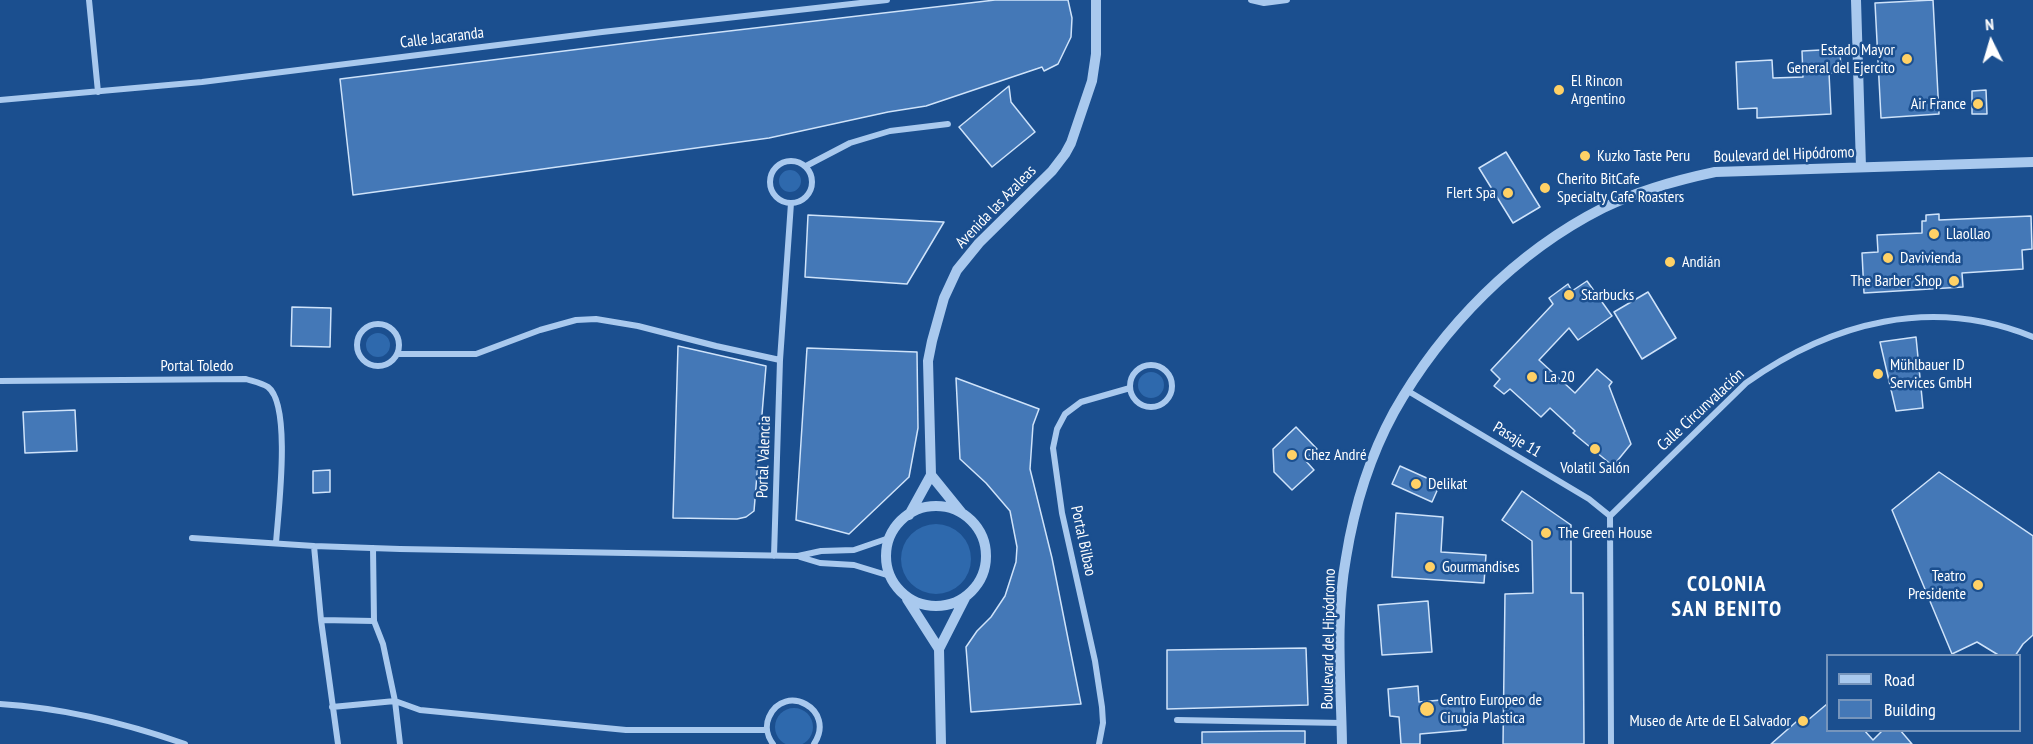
<!DOCTYPE html>
<meta charset="utf-8">
<style>
body{margin:0}
#map{position:relative;width:2033px;height:744px;overflow:hidden;background:#1b4f8f;font-family:"PT Sans Narrow",sans-serif}
canvas{display:block}
.legend{position:absolute;left:1826px;top:654px;width:195px;height:78px;box-sizing:border-box;background:#1b4f8f;border:2px solid #7695bc;margin:0;padding:8px 10px;list-style:none;font-size:18px;color:#fff}
.legend li{display:flex;align-items:center;gap:12px;height:30px}
.legend b{width:30px;border:2px solid #7695bc}
.north{position:absolute;left:1961px;top:12px;width:60px;height:60px;-webkit-text-stroke:4px #1b4f8f;paint-order:stroke;rotate:355deg;font-size:16px;font-weight:700;line-height:24px;text-align:center;color:#fff}
.north::after{content:'';display:block;margin:auto;width:21px;height:27px;background:#fff;clip-path:polygon(50% 0,100% 100%,50% 72%,0 100%)}
</style>
<div id="map">
<canvas width="2033" height="744"></canvas>
<ul class="legend">
<li><b style="height:8px;background:#a9c9ee"></b>Road</li>
<li><b style="height:16px;background:#4478b7"></b>Building</li>
</ul>
<div class="north">N</div>
</div>
<script>
const ctx = document.querySelector('canvas').getContext('2d');
ctx.lineJoin = 'round';
function paint(path, color) { ctx.fillStyle = color; ctx.fill(path, 'evenodd'); }
function strokePath(path, color, width, dash) { ctx.strokeStyle = color; ctx.lineWidth = width; ctx.lineCap = dash ? 'butt' : 'round'; ctx.setLineDash(dash || []); ctx.stroke(path); }
function write(font, color, halo, rows, align = 'center') {
  ctx.font = font + ' "PT Sans Narrow",sans-serif'; ctx.lineWidth = 5; ctx.setLineDash([]); ctx.textBaseline = 'middle'; ctx.strokeStyle = halo; ctx.fillStyle = color; for (const [text, x, y, turn = 0] of rows) {
    ctx.save(); ctx.translate(x, y); ctx.rotate((+turn || 0) * Math.PI / 180); ctx.textAlign = isNaN(turn) ? turn : align; if (halo) ctx.strokeText(text, 0, 0); ctx.fillText(text, 0, 0); ctx.restore();
  }
}
const green = new Path2D(`
 M779 181a11 11 0 1 1 22 0a11 11 0 1 1-22 0Z
 M366 345a12 12 0 1 1 24 0a12 12 0 1 1-24 0Z
 M1138 385a13 13 0 1 1 26 0a13 13 0 1 1-26 0Z
 M901 559a35 35 0 1 1 70 0a35 35 0 1 1-70 0Z
 M775 727a19 19 0 1 1 38 0a19 19 0 1 1-38 0Z`);
const building = new Path2D(`
 M995,0H1068L1072,18L1071,37L1058,64L1044,71L1042,67L926,106L888,112L769,138L353,195L340,79L652,40Z
 M1933,0L1939,114L1881,118L1875,3Z
 M1840,49L1841,73H1829L1831,114L1757,118V108L1738,109L1736,62L1772,60L1773,78L1803,77L1802,51Z
 M1009,86L1011,102L1035,132L992,167L959,127Z
 M1986,90L1987,114H1972V91Z
 M1506,152L1540,207L1513,223L1479,168Z
 M1939,214V220L2031,216L2032,249L2022,250L2023,269L1962,273L1963,287L1864,293L1862,253L1878,252L1877,235L1922,233V221H1926V215Z
 M808,215L944,222L907,284L805,277Z
 M1587,281L1612,316L1578,340L1569,328L1539,360L1575,393L1597,369L1612,382L1609,386L1631,444L1613,466L1573,433L1575,431L1550,408L1541,417L1510,389L1504,394L1494,386L1500,379L1491,370L1553,304L1549,298L1568,284L1572,291Z
 M1648,292L1676,338L1642,359L1614,312Z
 M292,307L331,308L330,347L291,346Z
 M1916,337L1923,408L1896,411L1880,342Z
 M678,346L766,366L754,511L746,517L737,519L673,518Z
 M807,348L917,352L918,428L909,477L849,534L796,520Z
 M956,378L1039,409L1033,425L1030,469L1052,558L1081,704L971,712L966,647L977,631L991,617L1005,596L1016,562L1017,547L1010,511L986,483L960,459Z
 M75,410L77,451L25,453L23,412Z
 M1296,427L1317,449L1305,460L1314,470L1292,490L1274,472L1273,449Z
 M1400,466L1440,484L1432,502L1392,484Z
 M330,470V492L313,493V471Z
 M1939,472L2033,536V635L2023,644L2015,656H2000L1977,642L1952,654L1892,510Z
 M1522,491L1571,525V593H1583L1584,744H1503L1505,594L1533,593L1532,541L1502,520Z
 M1396,513L1443,517L1441,552L1486,555L1484,583L1392,577Z
 M1428,601L1432,652L1382,655L1378,605Z
 M1306,648L1308,705L1167,709V650Z
 M1418,686L1419,702L1463,698L1466,730L1420,734V744H1401L1399,717L1390,716L1388,689Z
 M1827,704V730H1864L1873,740L1883,730H1900L1912,744H1771L1804,715L1808,720Z
 M1280,731H1305V744H1202V732Z`);
const minor = new Path2D(`
 M89,0L98,92
 M1251,0L1264,3L1287,0
 M0,100L202,82L602,32L887,0
 M770 182a21 21 0 1 1 42 0a21 21 0 1 1-42 0Z
 M806,166L850,143L890,131L948,124
 M357 345a21 21 0 1 1 42 0a21 21 0 1 1-42 0Z
 M397,354H476L540,330L576,320L596,319L638,326L716,346L780,360
 M1130 386a21 21 0 1 1 42 0a21 21 0 1 1-42 0Z
 M0,381L246,379C252,381 262,383 268,387C292,405 278,513 276,543
 M1408,391L1589,499L1610,516
 M1610,516L1746,383C1832,322 1932,296 2033,337
 M1610,516L1611,744
 M192,538L314,546L400,549L798,556L821,551L854,550L889,538
 M314,546L321,620L338,744
 M373,548L374,621L383,644L395,701L400,744
 M774,556L780,360L791,203
 M800,557L820,563L854,565L890,576
 M321,620L374,621
 M0,704C63,708 125,723 185,744
 M332,707L395,701L420,710L626,730H767
 M1177,720L1342,723
 M773,744C767,736 765,726 769,717C784,682 837,709 814,744
 M1099,744L1103,723L1102,707L1095,661L1062,513L1053,448L1057,429L1065,414L1081,402L1130,388`);
const tertiary = new Path2D(`
 M1856,0L1861,167
 M931,475L961,512
 M886 556a50 50 0 1 1 100 0a50 50 0 1 1-100 0Z
 M909,515L931,475L928,361L932,341L944,298L957,270L979,243L1052,171L1065,154L1071,143L1092,81L1096,54V0
 M907,599L939,649
 M941,744L939,649L965,598
 M1342,744C1341,683 1335,618 1346,558C1354,508 1370,456 1394,412C1442,327 1516,252 1603,208C1638,191 1677,180 1715,172L2033,162`);
const markers = [
 [1907,59,6,"#ffd166"],
 [1559,90,6,"#ffd166"],
 [1978,104,6,"#ffd166"],
 [1585,156,6,"#ffd166"],
 [1545,188,6,"#ffd166"],
 [1508,193,6,"#ffd166"],
 [1934,234,6,"#ffd166"],
 [1888,258,6,"#ffd166"],
 [1670,262,6,"#ffd166"],
 [1954,281,6,"#ffd166"],
 [1569,295,6,"#ffd166"],
 [1878,374,6,"#ffd166"],
 [1532,377,6,"#ffd166"],
 [1595,449,6,"#ffd166"],
 [1292,455,6,"#ffd166"],
 [1416,484,6,"#ffd166"],
 [1546,533,6,"#ffd166"],
 [1430,567,6,"#ffd166"],
 [1978,585,6,"#ffd166"],
 [1427,709,8,"#ffd166"],
 [1803,721,6,"#ffd166"]
];
const streetNames = [
 ["Calle Jacaranda",442,38,-7],
 ["Boulevard del Hipódromo",1784,155,-2],
 ["Avenida las Azaleas",996,207,-46],
 ["Portal Toledo",197,366],
 ["Calle Circunvalación",1701,410,-43],
 ["Pasaje 11",1517,440,31],
 ["Portal Valencia",764,457,-88],
 ["Portal Bilbao",1083,541,78],
 ["Boulevard del Hipódromo",1329,639,-89]
];
const poiNames = [
 ["Estado Mayor",1895,50,"right"],
 ["General del Ejercito",1895,68,"right"],
 ["El Rincon",1571,81],
 ["Argentino",1571,99],
 ["Air France",1966,104,"right"],
 ["Kuzko Taste Peru",1597,156],
 ["Cherito BitCafe",1557,179],
 ["Specialty Cafe Roasters",1557,197],
 ["Flert Spa",1496,193,"right"],
 ["Llaollao",1946,234],
 ["Davivienda",1900,258],
 ["Andián",1682,262],
 ["The Barber Shop",1942,281,"right"],
 ["Starbucks",1581,295],
 ["Mühlbauer ID",1890,365],
 ["Services GmbH",1890,383],
 ["La 20",1544,377],
 ["Chez André",1304,455],
 ["Volatil Salón",1595,468,"center"],
 ["Delikat",1428,484],
 ["The Green House",1558,533],
 ["Gourmandises",1442,567],
 ["Teatro",1966,576,"right"],
 ["Presidente",1966,594,"right"],
 ["Centro Europeo de",1440,700],
 ["Cirugia Plastica",1440,718],
 ["Museo de Arte de El Salvador",1791,721,"right"]
];
const districtNames = [
 ["COLONIA",1727,585],
 ["SAN BENITO",1727,610]
];
paint(green, '#2e69ad');
paint(building, '#4478b7');
strokePath(building, '#cfe3fa', 1.5);
strokePath(minor, '#a9c9ee', 6);
strokePath(tertiary, '#a9c9ee', 10);
for (const [x, y, r, color] of markers) { const dot = new Path2D(); dot.arc(x, y, r, 0, 2 * Math.PI); ctx.fillStyle = color; ctx.fill(dot); strokePath(dot, '#1b4f8f', 2); }
write('16px', '#fff', '#1b4f8f', streetNames);
write('16px', '#fff', '#1b4f8f', poiNames, 'left');
ctx.letterSpacing = '1.5px';
write('bold 22px', '#fff', '#1b4f8f', districtNames);
ctx.letterSpacing = '0px';
</script>
